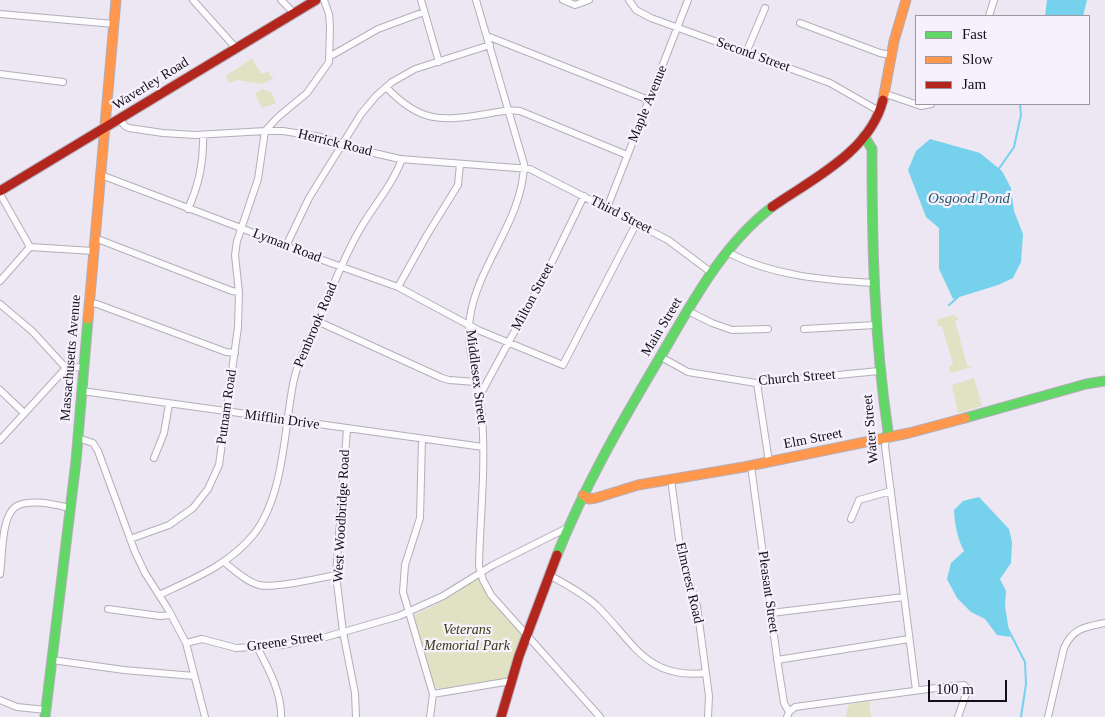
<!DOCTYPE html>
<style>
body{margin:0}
#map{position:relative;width:1105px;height:717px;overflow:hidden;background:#ede7f3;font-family:"Times New Roman",serif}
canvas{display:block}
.legend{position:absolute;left:915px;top:15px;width:175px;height:90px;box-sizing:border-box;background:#f7f1fe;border:1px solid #9b97a1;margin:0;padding:6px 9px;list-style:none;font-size:15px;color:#120f16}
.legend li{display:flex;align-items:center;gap:10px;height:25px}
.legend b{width:25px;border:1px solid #9b97a1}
.scale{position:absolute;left:928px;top:680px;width:79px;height:22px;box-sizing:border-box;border:2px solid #120f16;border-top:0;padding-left:6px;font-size:15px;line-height:18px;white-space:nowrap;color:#120f16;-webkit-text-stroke:4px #f7f1fe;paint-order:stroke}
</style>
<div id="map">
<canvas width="1105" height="717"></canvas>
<ul class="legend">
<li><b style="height:6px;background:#63d668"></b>Fast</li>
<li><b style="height:6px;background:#ff974d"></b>Slow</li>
<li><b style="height:6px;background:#b3261e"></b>Jam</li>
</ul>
<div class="scale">100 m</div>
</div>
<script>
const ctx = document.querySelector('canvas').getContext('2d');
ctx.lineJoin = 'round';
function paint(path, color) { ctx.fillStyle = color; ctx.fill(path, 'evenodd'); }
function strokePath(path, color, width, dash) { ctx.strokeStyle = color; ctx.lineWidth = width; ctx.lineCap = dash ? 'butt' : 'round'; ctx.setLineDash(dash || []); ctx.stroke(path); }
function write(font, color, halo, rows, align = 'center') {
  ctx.font = font + ' "Times New Roman",serif'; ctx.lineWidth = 4.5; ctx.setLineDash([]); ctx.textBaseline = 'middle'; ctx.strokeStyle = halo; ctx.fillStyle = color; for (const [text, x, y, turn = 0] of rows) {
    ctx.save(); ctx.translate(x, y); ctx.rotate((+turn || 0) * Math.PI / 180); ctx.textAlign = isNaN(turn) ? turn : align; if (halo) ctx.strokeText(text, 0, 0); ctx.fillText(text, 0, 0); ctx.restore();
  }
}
const green = new Path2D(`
 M252,58L261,74L269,71V75L274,78L262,84L237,80L229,83L226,76Z
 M262,89L271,92L276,103L262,108L255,94Z
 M953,315L958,318V320L955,321L967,366L972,367L950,373L949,367L953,364L942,326L938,327L937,320Z
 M974,378L982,406L958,413L952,385Z
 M478,578L490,597L521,634L507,678L505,679L440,689L434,686L432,681L414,615L435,605Z
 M869,701L871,717H846L848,705Z`);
const water = new Path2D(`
 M1047,0H1087L1083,16H1045Z
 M930,139L980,153L1002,171L1011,188L1014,211L1023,234L1021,262L1013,278L998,285L953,299L939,269V228L926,217L908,170L916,151Z
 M979,497L1009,529L1012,542L1011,563L1000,579L1006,591L1005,606L1010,637L997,635L985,619L971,612L957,598L947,579L951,563L964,551C957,537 955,526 954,510L963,501Z`);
const stream = new Path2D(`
 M998,170L1014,147L1021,115L1020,104
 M949,305L958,297
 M1008,629L1025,662L1026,684L1021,717`);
const street = new Path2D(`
 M193,0L235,47
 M281,0L293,12
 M421,0L439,62
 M476,0L524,164C523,220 478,264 470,317C465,352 480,384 482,418C486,467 480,517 479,566L483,580L491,595L600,717
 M563,0L575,5L589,0
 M629,0L636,10L651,18L830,83L879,111
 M0,14L114,24
 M989,16L994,0
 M800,23L880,53L891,55
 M487,36L649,100
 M746,53L765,8
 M329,57L378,29L424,12
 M0,74L63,82
 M386,87C419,122 440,122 486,114C499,112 507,109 520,111L627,155
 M883,93L921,106L931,104
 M119,119L125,126L129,128L163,133L195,135L265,131H283L321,137L357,149L400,159L530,169L668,240L712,273
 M101,175L241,228L300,252L398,287L478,330L563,365L636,224
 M0,194L30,247
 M607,208L688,0
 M188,209C199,185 204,161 203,135
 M95,238L232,291L239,292
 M286,246L309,198L361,114L376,96L392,82L415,69L490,45
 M727,252C772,276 824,280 874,283
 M0,281L30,247L93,251
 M398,287L427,235L458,185L460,164
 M89,303L97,304L226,352L235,353
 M0,304L32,331L66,368
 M688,311L712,323L732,330L768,329
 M317,321L442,378L449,380L476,382
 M804,329L875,325
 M661,357L688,372L756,383L879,371
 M66,368L83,367
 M757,383L769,462
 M0,390L24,413
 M82,391L483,447
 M479,397L551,264L584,196
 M347,429L336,575L343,632L355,693L356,717
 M78,438L93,443L98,451L135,552L145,573L168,609L186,643L202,639L236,648L282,645L326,637L399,616L443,596L493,565L569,527
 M886,438L885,446L916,690
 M422,439L420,518L405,565L403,592L433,694L430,717
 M0,440L66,368
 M154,458L164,433L169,404
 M751,466L778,665L784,703L789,712
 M671,479L681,554L697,606L709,696L708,717
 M851,519L859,500L891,491
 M130,539L169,525L193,508L208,489L219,465L238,327L239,293L235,255L237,241L258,179L265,131L278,117L307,93L329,62L330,27L329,14L324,0
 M224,562C234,570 247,582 259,585C274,589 319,578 336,575
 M0,574C3,557 0,512 19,505C34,499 56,505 70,508
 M549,575C565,584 583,593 597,606C633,641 646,680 706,673
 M159,595C193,579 229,565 254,534C284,495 284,431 293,384C298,359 310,337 321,314C333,286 344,257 359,231C373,206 392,186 402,159
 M108,609L160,616L171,615
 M771,613L904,597
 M186,643L205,717
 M257,647C268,668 282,693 281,717
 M52,660L124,670L194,676
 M777,660L909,639
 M433,694L511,681
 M0,700L17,707L46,710
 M787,717L789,712L795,707L943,687L964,685L967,688V691L958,717
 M1048,717L1064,648C1073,628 1085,627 1105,623`);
const fast = new Path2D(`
 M864,136L872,149C872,244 874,337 888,431L886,438
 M965,418L1086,384L1105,381
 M557,555C584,487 621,423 659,359C691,305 721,246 772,207
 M45,717L76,461L88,319`);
const slow = new Path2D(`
 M883,100L894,41L906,0
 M88,319L116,0
 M583,495L589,499L596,498L638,485L744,467L909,433L965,418`);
const jam = new Path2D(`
 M0,191L316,0
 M772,207C812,179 870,152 883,100
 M501,717L519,656L557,555`);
const streetNames = [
 ["Second Street",753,55,20],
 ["Waverley Road",151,84,-32],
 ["Maple Avenue",648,104,-68],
 ["Herrick Road",335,143,14],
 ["Third Street",621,215,27],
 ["Lyman Road",287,246,21],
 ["Milton Street",533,297,-62],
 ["Pembrook Road",316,325,-67],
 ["Main Street",662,327,-59],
 ["Massachusetts Avenue",71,358,-85],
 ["Middlesex Street",476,377,83],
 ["Church Street",797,378,-5],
 ["Putnam Road",227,407,-82],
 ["Mifflin Drive",282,420,8],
 ["Water Street",871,429,-95],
 ["Elm Street",813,439,-11],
 ["West Woodbridge Road",342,516,-87],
 ["Elmcrest Road",689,583,77],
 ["Pleasant Street",768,592,82],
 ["Greene Street",285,642,-8]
];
const parkNames = [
 ["Veterans",467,630],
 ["Memorial Park",467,646]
];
const waterNames = [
 ["Osgood Pond",969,199]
];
paint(green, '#e1e1c3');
paint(water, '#75d1ec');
strokePath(stream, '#75d1ec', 2);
strokePath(street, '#b3aeb8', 8);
strokePath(fast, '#b3aeb8', 11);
strokePath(slow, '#b3aeb8', 11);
strokePath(jam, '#b3aeb8', 11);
strokePath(street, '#fcfbfd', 6);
strokePath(fast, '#63d668', 9);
strokePath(slow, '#ff974d', 9);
strokePath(jam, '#b3261e', 9);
write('14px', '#120f16', '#f7f1fe', streetNames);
write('italic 14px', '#36380e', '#f7f1fe', parkNames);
write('italic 15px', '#275d6b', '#f7f1fe', waterNames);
</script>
